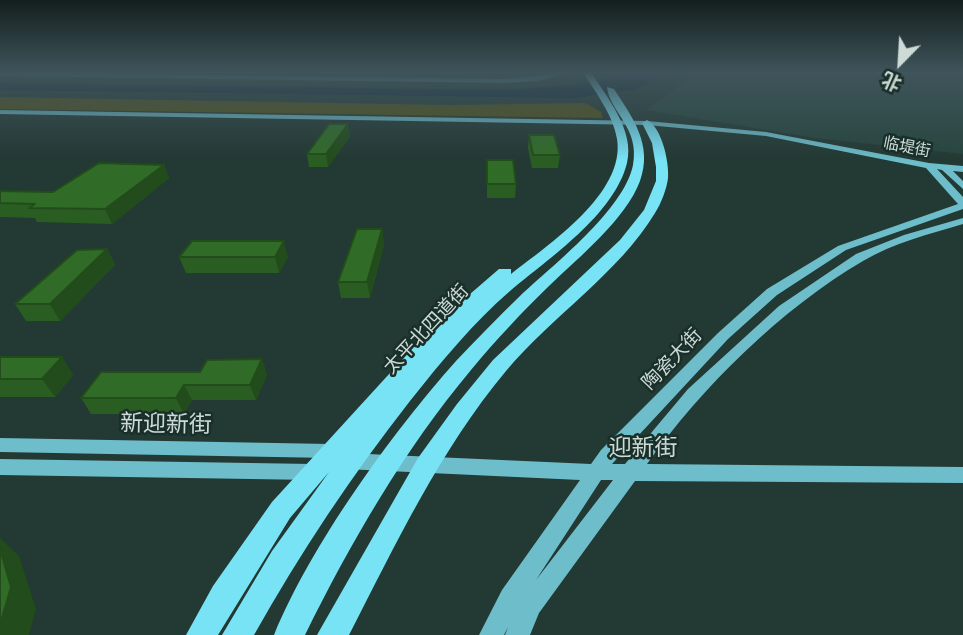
<!DOCTYPE html>
<meta charset="utf-8">
<style>
body{margin:0}
#map{position:relative;width:963px;height:635px;overflow:hidden;background:#233933;font-family:Lato,"Noto Sans SC",sans-serif}
canvas{display:block}
.north{position:absolute;left:865px;top:28px;width:70px;height:70px;-webkit-text-stroke:5px #192f29;paint-order:stroke;rotate:204deg;font-size:19px;font-weight:700;line-height:28px;text-align:center;color:#cddad6}
.north::after{content:'';display:block;margin:auto;width:24px;height:32px;background:#cddad6;clip-path:polygon(50% 0,100% 100%,50% 72%,0 100%)}
</style>
<div id="map">
<canvas width="963" height="635"></canvas>
<div class="north">北</div>
</div>
<script>
const ctx = document.querySelector('canvas').getContext('2d');
ctx.lineJoin = 'round';
function paint(path, color) { ctx.fillStyle = color; ctx.fill(path, 'evenodd'); }
function strokePath(path, color, width, dash) { ctx.strokeStyle = color; ctx.lineWidth = width; ctx.lineCap = dash ? 'butt' : 'round'; ctx.setLineDash(dash || []); ctx.stroke(path); }
function write(font, color, halo, rows, align = 'center') {
  ctx.font = font + ' Lato,"Noto Sans SC",sans-serif'; ctx.lineWidth = 5; ctx.setLineDash([]); ctx.textBaseline = 'middle'; ctx.strokeStyle = halo; ctx.fillStyle = color; for (const [text, x, y, turn = 0] of rows) {
    ctx.save(); ctx.translate(x, y); ctx.rotate((+turn || 0) * Math.PI / 180); ctx.textAlign = isNaN(turn) ? turn : align; if (halo) ctx.strokeText(text, 0, 0); ctx.fillText(text, 0, 0); ctx.restore();
  }
}
const built = new Path2D(`
 M698,72H963V154L816,138L646,110Z`);
const green = new Path2D(`
 M0,97L450,105L585,103L601,112L603,118L0,109Z`);
const water = new Path2D(`
 M627,72H668L637,89L576,98L0,90V83L507,90L581,84Z`);
const street = new Path2D(`
 M0,72L504,79L571,72L538,81L504,83L0,76Z`);
const secondary = new Path2D(`
 M0,110L647,121L766,132L929,163L963,166V172L953,171L963,181V189L942,170L937,169L963,197V209L846,250L777,295L728,339L612,464H625L688,389L779,306L856,254L904,235L963,218V224C930,234 893,243 863,261C781,309 702,387 647,464L963,467V483L635,481L539,613L530,635H505L508,627L504,635H479L502,590L580,480L345,469L338,466L336,461L338,456L345,453L591,464L601,450L718,333L767,289L838,246L958,204L926,168L766,136L647,125L0,114ZM601,480H613L536,580Z
 M0,438L330,444L337,446L339,451L337,456L330,458L0,452Z
 M0,459L313,464L320,466L323,472L320,478L313,480L0,475Z`);
const primary = new Path2D(`
 M583,72H591C607,98 635,130 627,163C614,215 549,258 510,291C473,323 441,362 410,401C352,475 300,553 254,635H222L272,551L329,472L290,518L218,635H186L213,586L272,502L433,326L499,269H511V274C548,245 626,193 617,139C613,115 596,93 583,72Z
 M607,87L614,89C633,118 653,145 640,181C626,219 579,257 550,285C522,312 496,340 471,370C404,450 351,542 305,635H274C311,545 391,434 456,361C477,339 498,317 520,296C553,265 624,210 633,165C640,127 610,113 607,87Z
 M647,120C662,128 669,161 668,178C667,188 661,204 655,213C619,273 551,317 506,371C440,450 396,544 349,635H317L418,458L457,404L493,360L620,240L644,210L656,181V167L652,143L642,123Z`);
const wall = new Path2D(`
 M348,124L350,136L328,167H309L307,154Z
 M529,135L560,155L558,168H532L528,148Z
 M487,160L516,184L515,198H487Z
 M164,165L169,178L112,224L37,222L35,218L0,217V191L53,192Z
 M382,229L384,245L370,298H341L338,282Z
 M107,249L115,265L60,321H26L15,304Z
 M179,257H288L279,273H186Z
 M0,357H62L73,375L55,397H0Z
 M262,359L267,375L256,400H192L184,414H91L81,398Z`);
const shadedWall = new Path2D(`
 M348,124L350,136L328,167L326,154Z
 M164,165L169,178L112,224L105,209Z
 M382,229L384,245L370,298L367,282Z
 M284,241L288,257L279,273L275,257Z
 M107,249L115,265L60,321L50,304Z
 M62,357L73,375L55,397L42,379Z
 M262,359L267,375L256,400L250,385Z
 M184,385L192,400L184,414L176,398Z
 M0,538L19,556L36,609L29,635H0Z`);
const building = new Path2D(`
 M329,124H348L326,154H307Z
 M529,135H554L560,155H533Z
 M487,160H513L516,184H487Z
 M99,163L164,165L105,209L29,208L35,204L0,203V191L53,192Z
 M357,229H382L367,282H338Z
 M192,241H284L275,257H179Z
 M107,249L50,304H15L77,250Z
 M0,357H62L42,379H0Z
 M262,359L250,385H184L176,398H81L101,372H200L207,360Z
 M0,549L11,587L0,625Z`);
const farStreetnames = [
 ["临堤街",907,147,11]
];
const streetNames = [
 ["太平北四道街",426,329,-47],
 ["陶瓷大街",672,359,-46]
];
const nearStreetnames = [
 ["新迎新街",166,424,1],
 ["迎新街",643,448]
];
paint(built, '#26453d');
paint(green, '#565310');
paint(water, '#082134');
paint(street, '#5b8c95');
paint(secondary, '#6dbdcb');
paint(primary, '#79e3f6');
paint(wall, '#295d22');
paint(shadedWall, '#224c1b');
paint(building, '#306c27');
strokePath(building, '#224c1b', 2);
const sky = ctx.createLinearGradient(0, 0, 0, 161);
sky.addColorStop(0, '#131f1c');
sky.addColorStop(0.45, '#3f545b');
sky.addColorStop(1, '#3f545b00');
ctx.fillStyle = sky;
ctx.fillRect(0, 0, 963, 161);
write('16px', '#cddad6', '#192f29', farStreetnames);
write('19px', '#cddad6', '#192f29', streetNames);
write('23px', '#cddad6', '#192f29', nearStreetnames);
</script>
